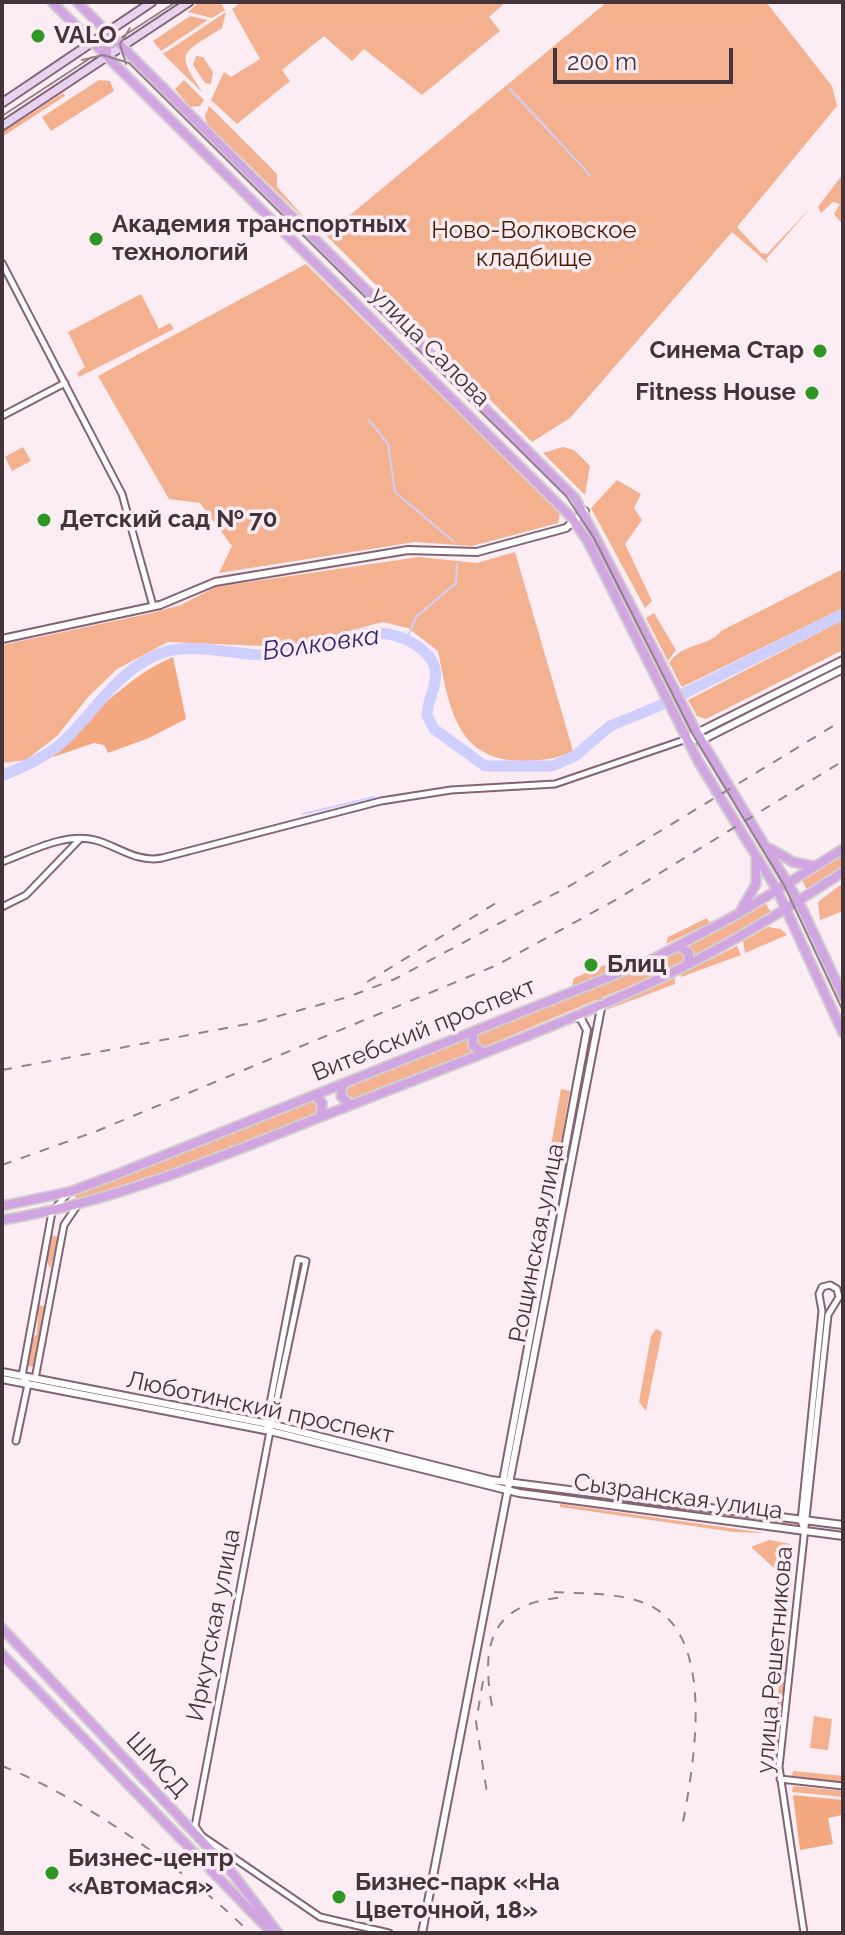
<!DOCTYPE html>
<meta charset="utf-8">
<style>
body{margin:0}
#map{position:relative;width:845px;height:1935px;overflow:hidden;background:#fcecf4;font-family:Raleway,sans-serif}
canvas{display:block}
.frame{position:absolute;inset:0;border:4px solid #43343c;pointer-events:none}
.scale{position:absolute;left:553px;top:48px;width:180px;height:36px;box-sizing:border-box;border:4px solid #43343c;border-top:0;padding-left:10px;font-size:24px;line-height:28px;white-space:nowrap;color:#43343c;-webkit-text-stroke:6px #fcecf4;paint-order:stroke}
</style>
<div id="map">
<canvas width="845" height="1935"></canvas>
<div class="frame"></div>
<div class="scale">200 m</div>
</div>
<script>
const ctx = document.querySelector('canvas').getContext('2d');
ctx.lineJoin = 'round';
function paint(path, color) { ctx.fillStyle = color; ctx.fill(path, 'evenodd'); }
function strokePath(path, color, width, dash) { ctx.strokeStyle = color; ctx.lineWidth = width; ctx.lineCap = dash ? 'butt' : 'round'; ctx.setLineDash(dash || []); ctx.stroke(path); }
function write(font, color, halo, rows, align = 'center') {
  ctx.font = font + ' Raleway,sans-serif'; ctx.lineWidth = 7; ctx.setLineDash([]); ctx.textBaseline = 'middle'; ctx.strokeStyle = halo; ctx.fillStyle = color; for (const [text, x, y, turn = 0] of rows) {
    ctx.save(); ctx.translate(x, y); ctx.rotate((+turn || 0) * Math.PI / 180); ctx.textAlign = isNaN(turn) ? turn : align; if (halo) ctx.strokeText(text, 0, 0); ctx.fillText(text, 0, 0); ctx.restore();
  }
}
const green = new Path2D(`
 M199,2H220L225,10L212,18L188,12Z
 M242,2H506L489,17L500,31L422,95L364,49L352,61L324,36L282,70L290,81L237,124L211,100L224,72L231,77L260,59L232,9Z
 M607,2H766L832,86L837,106L737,227L761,253L767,254L813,205L766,259L769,264L732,232L570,418L532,442L326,235Z
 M226,12L222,28C182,54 174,50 203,93L163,54Z
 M190,16L208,20L161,51L153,41Z
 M196,56L203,57L213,72L211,84L205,83L193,65Z
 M99,80L110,81L114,91L51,131L42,117Z
 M184,80L204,100L200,106L190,107L175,89Z
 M63,93L65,96L2,137V132Z
 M209,106L277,174V187L310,224L207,124L205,116Z
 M843,174V225L834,214L840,204L833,202L821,213L818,207Z
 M306,264L560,513L558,523L472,546L415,542L219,573L232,546L200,503L169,499L98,376Z
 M141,294L159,329L170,323L174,329L79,377L77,373L85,367L68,332Z
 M23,447L31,461L12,471L5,457Z
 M563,447L574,450L590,466L585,495L543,453Z
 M617,480L641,494L634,508L642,520L625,544L652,601L645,608L591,508Z
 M515,552L573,751C556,759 544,760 525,761C455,762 449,705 438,651L408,628L383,622L287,647L168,642L117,669L88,697L57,736L26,760L2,763V645L152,613L181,605L215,587L419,557L477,563Z
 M843,569V608L682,687L669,663C683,642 707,648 721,631Z
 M654,613L676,650L668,661L646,618Z
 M843,620V650L706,719L697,716L688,700Z
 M843,855V866L807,889L801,879Z
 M843,883V911L820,920L818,902Z
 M766,904L771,913L693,956L689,946Z
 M707,918L710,923L666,944L668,937Z
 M768,927L781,929L787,935L745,953L743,941Z
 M737,946L741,955L681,977V974Z
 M678,952L685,954L684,961L658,974L484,1047L477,1043L479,1035Z
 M628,955L639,959L572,986L574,978Z
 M675,978V984L606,1010L612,1004Z
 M468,1039L473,1052L354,1098L345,1095L349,1087Z
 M561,1089L570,1091L560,1148L551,1146Z
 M312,1102L319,1106L318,1112L202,1159L74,1201L76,1195Z
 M51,1235L59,1237L50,1269L46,1258Z
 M38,1305L47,1307L36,1367L27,1366L32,1339L37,1334Z
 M656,1329L662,1332L646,1411L639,1402L651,1336Z
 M560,1504L765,1533L734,1532L560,1507Z
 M769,1540L791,1544L780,1554L774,1568L751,1547Z
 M782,1655L786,1663L775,1764L771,1763Z
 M814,1716L832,1719L828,1750L810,1748Z
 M793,1771L843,1776V1782L792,1776Z
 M793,1786L843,1791V1797L792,1792Z`);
const forest = new Path2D(`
 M173,657L186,719L149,738L108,753L104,745L94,743L53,757L57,744C97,714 126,677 173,657Z
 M793,1795L843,1800L842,1815L828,1818L833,1844L800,1850Z`);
const stream = new Path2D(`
 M510,89L590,175
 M369,420L388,444L395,492L453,541
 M407,639L416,617L456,583L457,564
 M303,814L374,797`);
const river = new Path2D(`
 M2,776C25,766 53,754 70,735C97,707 118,673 154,656C187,639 234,656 269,655C319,653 369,614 416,645C425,651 433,659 435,669C438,686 427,699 427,716L434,729L485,766H552L575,756L610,726L659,706L843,614`);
const minor = new Path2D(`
 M2,263L122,494L153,606
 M2,416L65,383
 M2,862C29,852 66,832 95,840C118,846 136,863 162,858L381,801L451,790L555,784L687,739
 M2,907L26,895L79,840
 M298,1259L306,1261L270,1431L266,1424Z
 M35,1379L64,1225L77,1206
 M270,1431L195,1826L202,1836L320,1917L389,1933
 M16,1441L28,1384L22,1376L52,1212L68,1193
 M780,1779L843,1786
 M804,1933L779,1767L828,1315L839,1297L837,1289L830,1285L822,1287L819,1294L822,1311L801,1521L805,1532`);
const tertiary = new Path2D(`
 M2,639L160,605L215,582L408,550L477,552L566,528L585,511
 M693,735L843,660
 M687,739L702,740L843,669
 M2,1372L274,1425L491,1480L843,1525
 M2,1379L270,1431L519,1493L843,1536
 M503,1481L587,1030L581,1019L573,1017
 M422,1933L602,1003`);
const secondary = new Path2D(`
 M2,103L152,2
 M2,126L189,2`);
const primary = new Path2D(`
 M52,2L571,517L588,542L698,761L777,890L843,1033
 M77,2L575,498L697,733L799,902L843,996
 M107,32V56
 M771,849L793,862L813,866
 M741,910L756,884V860
 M678,946L689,953L688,964
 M473,1032V1046L483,1052
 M342,1085L341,1096L350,1105
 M315,1095L322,1103L321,1116
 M2,1206L69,1192L120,1173L649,961L738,914L843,849
 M2,1220C122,1201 233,1151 346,1107C454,1064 566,1024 671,973C731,944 787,909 843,872
 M2,1628L233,1874L278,1933
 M2,1654L268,1929`);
const tram = new Path2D(`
 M122,37L176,2
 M82,60L103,55L129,63L566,496L594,538L693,735L784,885L843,1011
 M126,64L120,44L130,28
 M2,116L92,57`);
const rail = new Path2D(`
 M367,982L496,903
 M2,1070L253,1023L348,997L395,979L573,884L843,720
 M2,1165L97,1131L497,965L619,898L843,761
 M554,1592C585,1594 623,1592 651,1606C716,1639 694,1763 683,1822
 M483,1681L476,1722L487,1793
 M492,1706C480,1640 493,1603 565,1597
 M2,1766C80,1796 191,1873 250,1933`);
const markers = [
 [38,36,8,"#2d9823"],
 [96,239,8,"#2d9823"],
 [820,351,8,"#2d9823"],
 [812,393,8,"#2d9823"],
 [44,520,8,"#2d9823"],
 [591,965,8,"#2d9823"],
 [52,1873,8,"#2d9823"],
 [339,1897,8,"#2d9823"]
];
const poiNames = [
 ["VALO",54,36],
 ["Академия транспортных",112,225],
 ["технологий",112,253],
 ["Синема Стар",804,351,"right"],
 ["Fitness House",796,393,"right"],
 ["Детский сад № 70",60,520],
 ["Блиц",607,965],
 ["Бизнес-центр",68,1859],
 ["«Автомася»",68,1887],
 ["Бизнес-парк «На",355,1883],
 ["Цветочной, 18»",355,1911]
];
const parkNames = [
 ["Ново-Волковское",534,231],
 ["кладбище",534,259]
];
const streetNames = [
 ["улица Салова",430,347,45],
 ["Витебский проспект",424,1030,-22],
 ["Рощинская улица",537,1243,-79],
 ["Люботинский проспект",260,1408,12],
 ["Сызранская улица",678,1497,8],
 ["Иркутская улица",214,1625,-79],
 ["улица Решетникова",775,1660,-85],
 ["ШМСД",157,1765,47]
];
const waterNames = [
 ["Волковка",321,644,-8]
];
paint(green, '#f3b18f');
paint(forest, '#f4a880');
strokePath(stream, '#cfcffd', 2);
strokePath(river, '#cfcffd', 11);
strokePath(minor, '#846374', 9);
strokePath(tertiary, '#846374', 10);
strokePath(secondary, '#846374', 11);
strokePath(primary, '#d2ced0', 12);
strokePath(minor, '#fff', 5);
strokePath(tertiary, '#fff', 6);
strokePath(secondary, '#e7d2f0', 7);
strokePath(primary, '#d0a5e1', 8);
strokePath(tram, '#92828a', 2);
strokePath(rail, '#92828a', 2, [10, 10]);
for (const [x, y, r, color] of markers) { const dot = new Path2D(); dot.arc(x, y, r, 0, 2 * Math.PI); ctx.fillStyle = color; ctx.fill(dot); strokePath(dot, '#fcecf4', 3); }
write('bold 24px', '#43343c', '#fcecf4', poiNames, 'left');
write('24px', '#4a1c00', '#fcecf4', parkNames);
write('24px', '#43343c', '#fcecf4', streetNames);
write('italic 26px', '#332478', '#fcecf4', waterNames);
</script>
